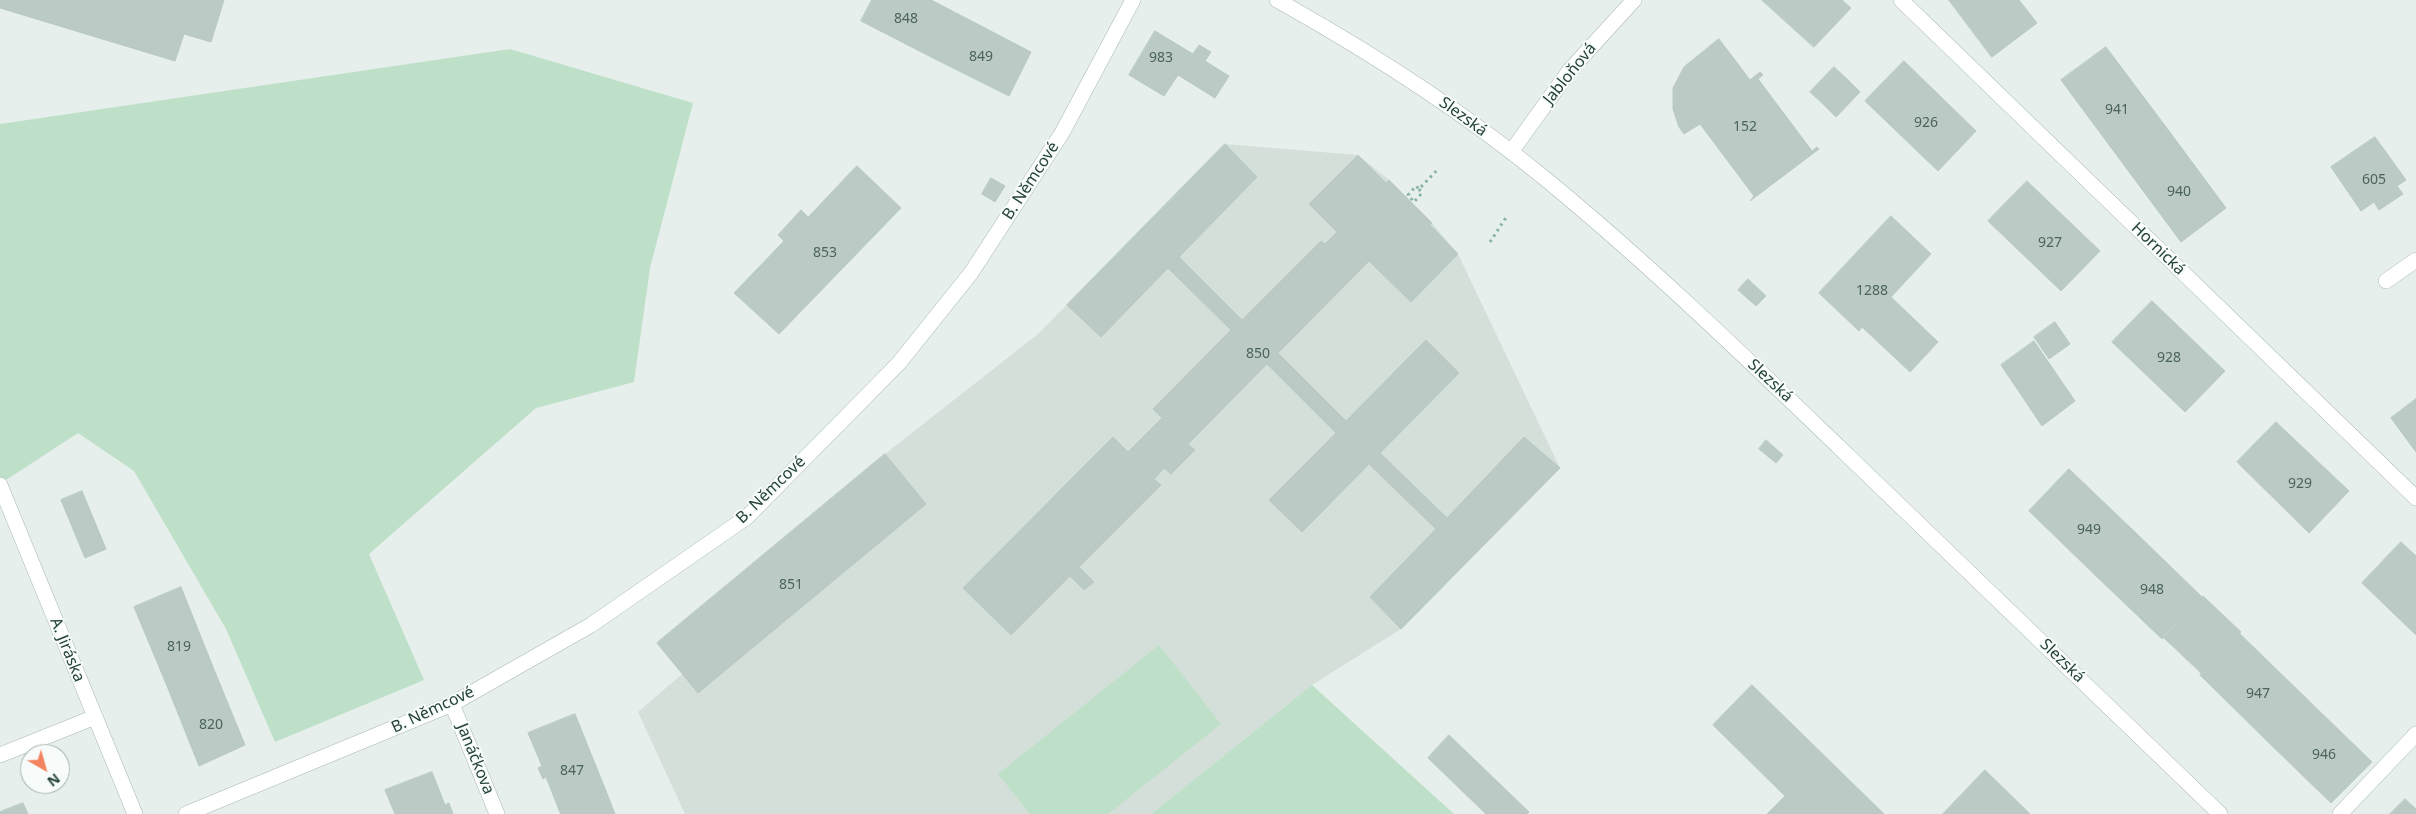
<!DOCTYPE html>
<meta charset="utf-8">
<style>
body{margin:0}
#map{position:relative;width:2416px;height:814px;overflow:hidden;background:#e6efeb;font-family:"Noto Sans",sans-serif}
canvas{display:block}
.north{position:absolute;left:20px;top:744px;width:50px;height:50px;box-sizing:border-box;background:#f7fbf9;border:1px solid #a3b1ad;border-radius:50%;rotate:142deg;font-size:14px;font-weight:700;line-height:20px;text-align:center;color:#24423a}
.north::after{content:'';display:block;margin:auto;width:18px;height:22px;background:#f4845f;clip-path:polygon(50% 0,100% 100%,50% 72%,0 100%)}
</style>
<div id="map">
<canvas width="2416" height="814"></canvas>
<div class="north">N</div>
</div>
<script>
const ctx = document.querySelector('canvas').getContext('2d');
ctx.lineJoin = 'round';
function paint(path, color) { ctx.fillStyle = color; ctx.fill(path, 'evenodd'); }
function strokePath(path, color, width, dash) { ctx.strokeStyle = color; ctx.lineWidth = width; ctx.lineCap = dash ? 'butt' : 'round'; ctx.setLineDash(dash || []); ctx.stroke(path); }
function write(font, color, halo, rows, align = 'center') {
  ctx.font = font + ' "Noto Sans",sans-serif'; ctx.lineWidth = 4; ctx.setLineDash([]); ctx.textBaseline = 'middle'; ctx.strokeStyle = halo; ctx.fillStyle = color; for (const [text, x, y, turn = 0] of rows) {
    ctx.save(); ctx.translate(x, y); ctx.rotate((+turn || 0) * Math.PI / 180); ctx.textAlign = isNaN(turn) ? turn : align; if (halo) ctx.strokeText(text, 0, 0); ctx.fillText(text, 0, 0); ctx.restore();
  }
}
const built = new Path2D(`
 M1225,144L1358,155L1389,180L1432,223L1458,254L1560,468L1401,629L1312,685L1151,814H685L638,712L682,674L657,643L885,454L1038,334Z`);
const green = new Path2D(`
 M510,49L693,103L650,268L634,382L536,408L369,554L424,680L275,742L226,629L134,471L78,433L0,484V124Z
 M1159,645L1221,724L1108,814H1030L998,774Z
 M1312,685L1454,814H1151Z`);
const building = new Path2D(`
 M0,0H224L211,42L184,34L175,61L0,8Z
 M872,0H931L958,14L935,59L861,21Z
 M1762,0H1842L1851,8L1814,47Z
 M1949,0H2019L2037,23L1992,57Z
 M958,14L1031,52L1009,96L935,59Z
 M1155,31L1193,54L1199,45L1211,52L1205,61L1229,76L1215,98L1178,75L1164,96L1129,75Z
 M1719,39L1750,80L1760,72L1763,75L1758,79L1812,151L1817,147L1819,149L1750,201L1754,196L1700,124L1684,134L1679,127L1673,109V88L1684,67Z
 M2106,47L2166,127L2121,161L2061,80Z
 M1904,61L1976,131L1938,171L1865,101Z
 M1834,67L1847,79L1823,104L1810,92Z
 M1847,79L1860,92L1836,117L1823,104Z
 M2166,127L2226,208L2181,242L2121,161Z
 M2375,137L2406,180L2397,186L2403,194L2379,210L2374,202L2361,211L2331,167Z
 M1225,144L1257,177L1179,257L1242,320L1321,241L1325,244L1337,232L1309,204L1358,155L1386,183L1389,180L1432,223L1430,225L1458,254L1411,302L1369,261L1278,353L1346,421L1426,340L1459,373L1380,453L1447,518L1524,437L1560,468L1401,629L1370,597L1436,529L1369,464L1302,532L1269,500L1336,433L1267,364L1188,444L1195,450L1171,474L1164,468L1154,479L1161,485L1079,567L1094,582L1084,590L1070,576L1011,635L963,588L1113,437L1128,452L1162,418L1153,409L1231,330L1168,268L1101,337L1067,305Z
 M857,166L901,208L779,334L734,293L784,241L778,235L801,210L808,217Z
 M991,178L1005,186L995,202L982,194Z
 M2027,181L2100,251L2061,291L1988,221Z
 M1891,216L1931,254L1891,297L1938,342L1910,372L1862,327L1859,331L1819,293Z
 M1748,279L1766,296L1756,306L1738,290Z
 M2152,301L2225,371L2185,412L2112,342Z
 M2055,322L2070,344L2049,359L2034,337Z
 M2034,341L2075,401L2042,426L2001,365Z
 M2416,399V452L2391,418Z
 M2276,422L2349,491L2309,533L2237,462Z
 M1766,440L1783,455L1776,463L1759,449Z
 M885,454L926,504L698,693L657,643Z
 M2069,469L2136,533L2095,575L2029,511Z
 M82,491L106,549L85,558L61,500Z
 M2136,533L2202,597L2162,639L2095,575Z
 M2401,542L2416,556V635L2362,583Z
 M181,587L213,667L167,686L134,607Z
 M2203,596L2241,632L2201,673L2163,637Z
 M2239,633L2306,698L2265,739L2200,675Z
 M213,667L245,745L199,766L167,686Z
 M1752,685L1884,814H1767L1785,796L1713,725Z
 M2306,698L2372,762L2331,803L2265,739Z
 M575,714L606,791L559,810L546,777L543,779L538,768L542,766L528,733Z
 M1449,735L1529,812L1527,814H1486L1428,758Z
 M1985,770L2030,814H1943Z
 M432,772L445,805L449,803L453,814H395L385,790Z
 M606,791L615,814H561L559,810Z
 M2405,799L2416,809V814H2390Z
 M23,803L28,814H0V812Z`);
const path = new Path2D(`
 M1419,189L1422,193L1414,202L1408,195L1416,186L1419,189L1439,168
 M1490,242L1507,216`);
const minor = new Path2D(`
 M1277,0C1372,53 1464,112 1548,181C1650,265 1745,357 1840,448C1968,570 2094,692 2220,814
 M1901,0L2416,498
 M1511,152L1570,70L1634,0
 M2386,281L2416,260
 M0,485L135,814
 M452,704L497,814
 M0,755L95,717
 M186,814L452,704L591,625L747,517L899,363L971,273L1062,133L1133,0
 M2340,814L2416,734`);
const numberNames = [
 ["848",906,19],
 ["849",981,57],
 ["983",1161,58],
 ["941",2117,110],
 ["926",1926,123],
 ["152",1745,127],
 ["605",2374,180],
 ["940",2179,192],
 ["927",2050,243],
 ["853",825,253],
 ["1288",1872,291],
 ["850",1258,354],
 ["928",2169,358],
 ["929",2300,484],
 ["949",2089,530],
 ["851",791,585],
 ["948",2152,590],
 ["819",179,647],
 ["947",2258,694],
 ["820",211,725],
 ["946",2324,755],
 ["847",572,771]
];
const streetNames = [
 ["Jabloňová",1570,74,-51],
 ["Slezská",1463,117,36],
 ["B. Němcové",1031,181,-57],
 ["Hornická",2158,249,44],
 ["Slezská",1770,381,43],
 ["B. Němcové",771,490,-44],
 ["A. Jiráska",67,650,68],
 ["Slezská",2062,661,44],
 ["B. Němcové",433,710,-25],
 ["Janáčkova",475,759,68]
];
paint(built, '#d4dfda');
paint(green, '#bfe0c8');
paint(building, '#bbcac4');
strokePath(building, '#b8c9c2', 1);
strokePath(minor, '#a8b8b2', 16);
strokePath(path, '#86b3a5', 3, [2.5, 4]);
strokePath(minor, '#fff', 15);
write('14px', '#4a645c', null, numberNames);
write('16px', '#24423a', '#f7fbf9', streetNames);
</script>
